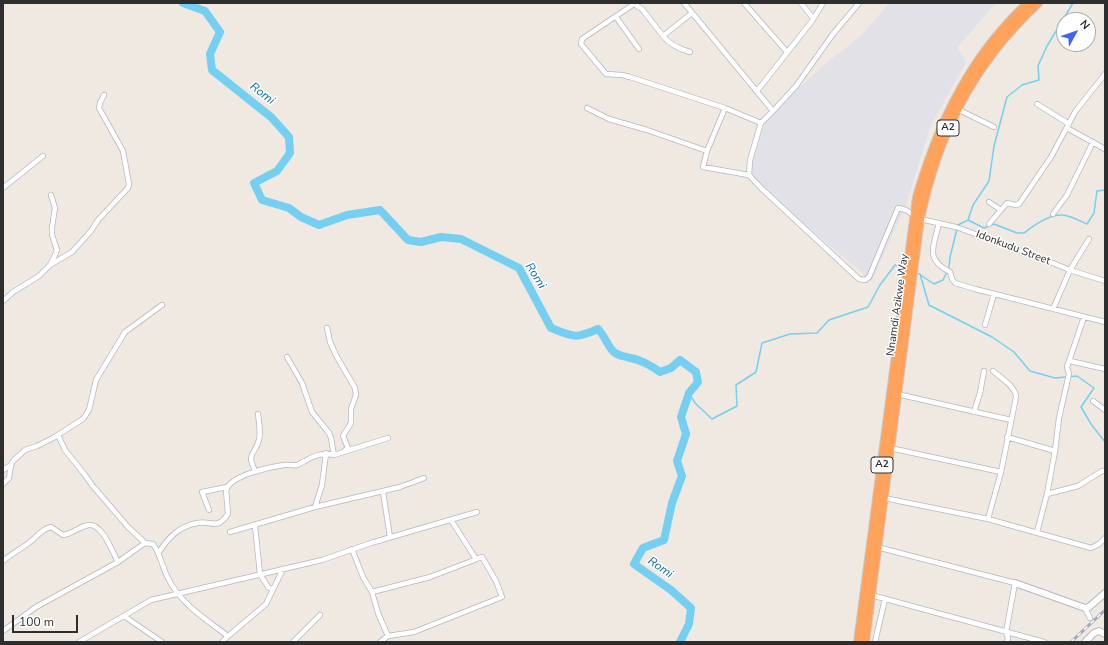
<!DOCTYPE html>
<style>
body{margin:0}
#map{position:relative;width:1108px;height:645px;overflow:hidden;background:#efe9e1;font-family:"Nunito Sans",sans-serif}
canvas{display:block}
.frame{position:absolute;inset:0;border:4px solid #2e2e2e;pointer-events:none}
.north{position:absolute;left:1056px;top:12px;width:40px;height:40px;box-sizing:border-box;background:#fff;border:1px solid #ababab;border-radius:50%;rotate:50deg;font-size:11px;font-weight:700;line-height:16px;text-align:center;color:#2e2e2e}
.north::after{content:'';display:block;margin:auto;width:14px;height:18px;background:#4264fb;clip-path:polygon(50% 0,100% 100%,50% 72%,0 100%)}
.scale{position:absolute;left:12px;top:615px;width:66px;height:18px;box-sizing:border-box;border:2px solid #2e2e2e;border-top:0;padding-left:5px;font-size:12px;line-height:14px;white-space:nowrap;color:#2e2e2e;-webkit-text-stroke:3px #fff;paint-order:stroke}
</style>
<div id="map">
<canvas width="1108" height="645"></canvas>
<div class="frame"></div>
<div class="north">N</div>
<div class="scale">100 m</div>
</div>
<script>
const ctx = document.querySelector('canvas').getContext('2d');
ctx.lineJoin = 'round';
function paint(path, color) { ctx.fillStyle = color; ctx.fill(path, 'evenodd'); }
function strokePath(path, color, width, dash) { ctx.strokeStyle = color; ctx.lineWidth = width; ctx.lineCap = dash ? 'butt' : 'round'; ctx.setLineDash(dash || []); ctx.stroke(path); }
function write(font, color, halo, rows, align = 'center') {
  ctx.font = font + ' "Nunito Sans",sans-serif'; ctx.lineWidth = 3; ctx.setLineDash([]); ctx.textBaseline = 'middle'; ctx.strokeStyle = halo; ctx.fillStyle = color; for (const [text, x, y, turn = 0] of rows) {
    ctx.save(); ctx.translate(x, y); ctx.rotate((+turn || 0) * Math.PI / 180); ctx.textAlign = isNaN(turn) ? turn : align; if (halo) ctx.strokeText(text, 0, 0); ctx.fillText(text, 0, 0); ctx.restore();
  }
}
const industrial = new Path2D(`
 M889,3H996L957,48L966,62L931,125L906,205L872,281L748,177L768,113L809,79L827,62L860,37Z`);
const stream = new Path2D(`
 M968,220L973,205L989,181L994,146L1007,97L1022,85L1039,80L1038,66L1047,46L1073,3
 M916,272L934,284L943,280L949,268L950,257L958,225L968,220L984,228L994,224L1017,233H1024C1034,225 1049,214 1063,215C1071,216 1080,221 1087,224L1094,213L1097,191L1105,190
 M920,274L929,305L992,337L1014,352L1030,371L1055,378L1077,376L1094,388L1081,407L1091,424L1105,442
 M689,393L695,403L712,419L737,406L736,385L756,372L762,343L790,334L817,333L829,320L868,307L880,285L895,265L905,268`);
const river = new Path2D(`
 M183,3L205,11L220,32L210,54L212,70L271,117L289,137L290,153L277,171L254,183L262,200L289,208L301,217L319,225L347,215L380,210L408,240L421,242L441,237L461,239L519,268L551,328C574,337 575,339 598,329C604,335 607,344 612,350C617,357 630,357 638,360C646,363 653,367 660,372L671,368L680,360L696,372L698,382L689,393L681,417L686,434L677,461L682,476L672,503L664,540L643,548L634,564L671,590L691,608L689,624L680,642`);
const street = new Path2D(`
 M684,3L773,111L761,123L750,160L749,175L761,188L859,279L865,280L869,277L898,208L906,210L915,216
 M744,3L787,52
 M801,3L813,18
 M692,13L663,36L642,9L634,4L582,39L581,44L606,74L622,75L630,77L725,108L761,123
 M616,17L639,49
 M663,36C670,45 679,49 690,52
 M757,91L812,21L823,3
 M1037,104L1069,124
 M587,108L609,119L647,130L707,151L703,167L749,175
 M957,109L994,127
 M773,111L796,86L833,34L859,3
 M1067,128L1105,149
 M707,151L725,108
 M3,188L43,156
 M989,202L1001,210
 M1053,214L1067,195L1093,142
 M920,219L956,227L1033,255L1070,270L1105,281
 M939,223C934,246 924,259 950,272L952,279L955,283L975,289L1105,322
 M989,224L1007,203L1016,205L1019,204L1051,157L1075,112L1105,74
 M50,265L72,252L91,231L98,220L128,188L129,184L123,151L99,108L100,103L104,95
 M3,301L13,292L39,276L50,265L55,255L57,250L52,235V227L55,208L51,195
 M1053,309L1070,270L1089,239
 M985,325L994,294
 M327,328L330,342L337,357L355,388L356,395L351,409V423L343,436L348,448L345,450
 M287,357L302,383L312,412L329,433L331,438L334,455
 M1070,361L1105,369
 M897,394L1011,420
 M1093,401L1105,410
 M974,412L980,393L984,371
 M58,435L65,450L85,475L92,485L128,527L145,543
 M1007,437L1055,451
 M890,448L1001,472
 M3,470L11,465
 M255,471C246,451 255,456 259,440C261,432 259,422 258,414
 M3,484L9,478L11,465L13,461L25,450L37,446L53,438L83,419L89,410L96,380L125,332L162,305
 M383,492L390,537
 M1047,494L1078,486L1102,471H1105
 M884,498L988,519L1091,548L1099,544L1105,538
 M315,507L322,485L326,453
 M209,510L202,492L227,487
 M988,519L1001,472L1016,397C1016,387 1000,377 993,371
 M255,526L260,574L268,587L273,590
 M230,532L315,507L400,487L424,478
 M1037,532L1047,494L1055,451L1059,418L1069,374L1067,367L1084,317
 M877,547L1015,583L1006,632L1008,638L1007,642
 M352,549L363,577L372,592L378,613L388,636
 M159,552C169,537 178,527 197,523C213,520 216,531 228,514L226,490C231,475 270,467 284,465C288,464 292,466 297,465C300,464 302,462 305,461C314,455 323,452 334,455L388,438
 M3,561C11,554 21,549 30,542C37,537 41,529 51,527L63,535C72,534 80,526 89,525C102,523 113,553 118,562
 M372,592L430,577L477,559
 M871,595L1044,642
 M1085,608L1090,618
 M124,616L162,642
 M3,631L36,607L118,562L145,543L153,544C161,555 162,567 168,578C180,603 204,618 225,634L227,637L222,642
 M227,637L266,604L283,569
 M79,642L151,600L322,560L371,543L477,512
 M293,642L320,615
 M380,642L388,636L414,632L502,597L496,581L482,557L476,559L451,520
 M875,642L885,599`);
const secondary = new Path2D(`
 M1015,583L1085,608L1089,607L1105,593
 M1085,642L1094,633L1099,631L1105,634`);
const highway = new Path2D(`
 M858,642L917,197C939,122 970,57 1028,3
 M865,642L920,219C938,133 973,64 1038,3`);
const rail = new Path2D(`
 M1071,642L1105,610`);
const shields = [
 [948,128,22],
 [882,465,22]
];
const shieldNames = [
 ["A2",948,128],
 ["A2",882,465]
];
const streetNames = [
 ["Idonkudu Street",1013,248,21],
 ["Nnamdi Azikwe Way",898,305,-82]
];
const waterNames = [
 ["Romi",262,94,38],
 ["Romi",535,276,58],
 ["Romi",660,568,35]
];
paint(industrial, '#e3e1e8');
strokePath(stream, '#75cff0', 1.5);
strokePath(river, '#75cff0', 8);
strokePath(street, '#b4b7c1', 6);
strokePath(secondary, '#b4b7c1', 8);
strokePath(highway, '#c9c9c9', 10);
strokePath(street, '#fff', 4.5);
strokePath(secondary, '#fff', 6);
strokePath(highway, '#ffa35c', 8);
strokePath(rail, '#a3a6b8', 3);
strokePath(rail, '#fff', 1.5, [4.5]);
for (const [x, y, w] of shields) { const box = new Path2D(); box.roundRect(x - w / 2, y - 8, w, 16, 3); ctx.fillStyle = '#fff'; ctx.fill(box); strokePath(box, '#2e2e2e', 1); }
write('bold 10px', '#2e2e2e', null, shieldNames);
write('11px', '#2e2e2e', '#fff', streetNames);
write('italic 12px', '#0d6fa3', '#fff', waterNames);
</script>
